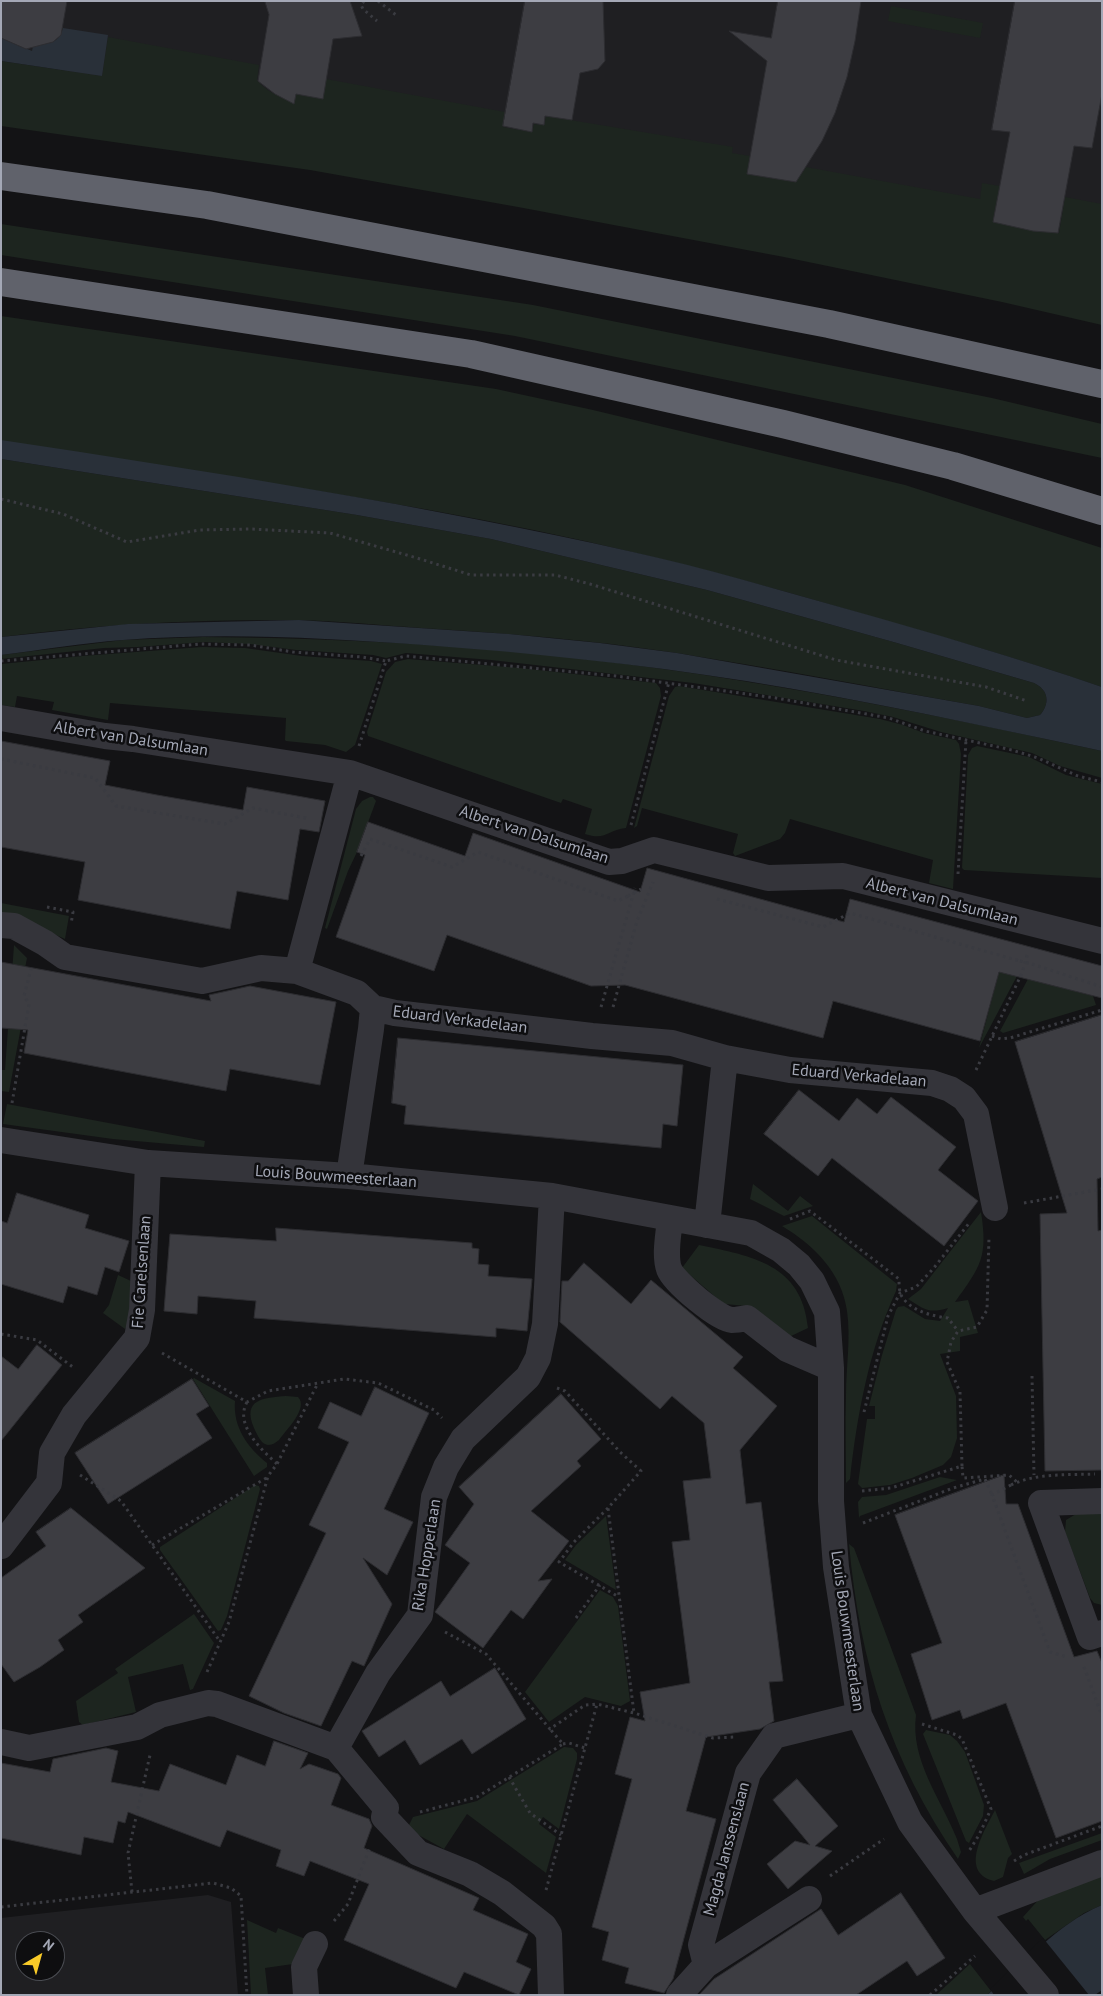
<!DOCTYPE html>
<style>
body{margin:0}
#map{position:relative;width:1103px;height:1996px;overflow:hidden;background:#131315;font-family:"PT Sans",sans-serif}
canvas{display:block}
.frame{position:absolute;inset:0;border:2px solid #a4a8b6;pointer-events:none}
.north{position:absolute;left:15px;top:1931px;width:50px;height:50px;box-sizing:border-box;background:#0e0e10;border:1px solid #4a4c52;border-radius:50%;rotate:38deg;font-size:14px;font-weight:700;line-height:20px;text-align:center;color:#a4a8b6}
.north::after{content:'';display:block;margin:auto;width:18px;height:22px;background:#f8ca28;clip-path:polygon(50% 0,100% 100%,50% 72%,0 100%)}
</style>
<div id="map">
<canvas width="1103" height="1996"></canvas>
<div class="frame"></div>
<div class="north">N</div>
</div>
<script>
const ctx = document.querySelector('canvas').getContext('2d');
ctx.lineJoin = 'round';
function paint(path, color) { ctx.fillStyle = color; ctx.fill(path, 'evenodd'); }
function strokePath(path, color, width, dash) { ctx.strokeStyle = color; ctx.lineWidth = width; ctx.lineCap = dash ? 'butt' : 'round'; ctx.setLineDash(dash || []); ctx.stroke(path); }
function write(font, color, halo, rows, align = 'center') {
  ctx.font = font + ' "PT Sans",sans-serif'; ctx.lineWidth = 5; ctx.setLineDash([]); ctx.textBaseline = 'middle'; ctx.strokeStyle = halo; ctx.fillStyle = color; for (const [text, x, y, turn = 0] of rows) {
    ctx.save(); ctx.translate(x, y); ctx.rotate((+turn || 0) * Math.PI / 180); ctx.textAlign = isNaN(turn) ? turn : align; if (halo) ctx.strokeText(text, 0, 0); ctx.fillText(text, 0, 0); ctx.restore();
  }
}
const built = new Path2D(`
 M1,1H1102V280L1,58Z
 M208,1895L231,1902L238,1995H1V1918ZM25,1941H55V1971H25Z`);
const green = new Path2D(`
 M891,6L983,23L980,38L888,21Z
 M108,37L259,65L257,80C266,92 281,97 294,103L296,94L323,98L326,79L505,112L503,127L532,132L534,124L544,125L546,116L733,147L732,153L750,156L747,174L777,179L785,178L791,182L798,179L806,167L980,199L982,183L1000,186L993,221L1024,229L1059,233L1065,197L1102,204V325L1002,302L784,257L518,207L310,170L1,126V61L102,76Z
 M1,224L533,305L992,398L1102,424V458L515,336L1,255Z
 M1,316L496,389L593,410L905,485L1102,548V687C1032,663 961,642 890,622C756,582 621,546 483,520C323,489 162,468 1,443Z
 M1,459L357,515L491,539L707,590L897,643L1034,683C1049,690 1050,704 1040,715L1027,718L979,706C878,688 778,669 677,653C592,640 506,633 421,628C380,625 339,621 297,620C201,619 97,624 1,637Z
 M203,637C308,638 413,642 518,652C714,670 909,709 1102,751V778L1060,766L1032,753L941,732L893,717L864,711L693,683L491,660L406,653L386,658L373,655L296,650L250,644L204,642L138,647L104,648L1,659V655L123,640Z
 M202,647L245,648L302,656L371,661L382,664L355,745L346,752L325,745L286,741L285,740L286,718L110,703L108,720L52,710L54,702L17,696L15,707L1,705V664L82,656Z
 M408,659L520,668L656,683L660,688L661,696L626,828C607,830 606,841 585,834L592,809L563,799L561,803L368,736L367,732L386,672L395,662Z
 M679,686L880,719L903,725L924,733L956,740L959,744L961,754L953,889L929,883L933,860L790,819L785,833L780,839L735,856L733,853L738,834L642,808L637,826L634,828L669,696L675,687Z
 M977,746L1029,757L1066,775L1102,784V878L964,870L962,868L968,755L972,748Z
 M370,797H373L376,801L357,852L348,871L327,929L325,928L356,809L362,801Z
 M1,903L69,916L65,939L29,923L1,917Z
 M14,945L27,958L20,994L25,1005L9,1092L1,1091V1070H5Z
 M999,972L1017,976L979,1048Z
 M1028,979L1093,996L1096,1005L1003,1033L1000,1031Z
 M7,1104L205,1141L204,1147L113,1139L3,1124Z
 M753,1184L788,1211L800,1196L813,1206L784,1216L750,1199Z
 M981,1212C988,1257 981,1266 955,1302L968,1300L978,1333L960,1337V1351L940,1354L956,1396L957,1438L951,1457L943,1465L912,1478L890,1485L862,1488L858,1484L867,1419H875V1406H869L882,1355L896,1310L898,1307L904,1306L925,1319L940,1321L948,1308C928,1314 924,1309 908,1299L921,1289Z
 M812,1216L897,1284L896,1291C869,1350 857,1415 850,1479L846,1483C846,1454 845,1424 846,1395C846,1367 851,1339 847,1311C842,1273 814,1245 782,1226Z
 M699,1245C752,1256 802,1264 808,1328L789,1337L746,1306L725,1304L720,1301L682,1268Z
 M118,1275L131,1281L129,1322L125,1329L103,1313L109,1305Z
 M194,1378L235,1401C233,1427 247,1447 267,1463V1467L254,1476L193,1379Z
 M286,1396L298,1397C309,1408 286,1430 279,1440C275,1443 270,1447 265,1444C260,1442 256,1432 254,1428C242,1399 263,1398 286,1396Z
 M940,1477L957,1480L860,1516L859,1518L858,1502L862,1497L886,1495Z
 M255,1485L259,1486L260,1489L227,1616L221,1630L218,1631L160,1550V1547Z
 M1102,1513V1605L1094,1603L1090,1598L1065,1532L1066,1520L1076,1514Z
 M606,1516L616,1590L565,1560L576,1545Z
 M849,1544L854,1548L916,1715C910,1760 941,1799 957,1839L961,1852L958,1859C890,1759 860,1664 849,1544Z
 M600,1590L613,1597L618,1606L630,1701L621,1706L585,1697L549,1722L525,1692Z
 M194,1614L214,1643L193,1689L190,1690L183,1664L128,1677L136,1712L83,1725L79,1722L76,1701L118,1673L115,1669Z
 M926,1730L950,1735L957,1741L965,1752L984,1805L983,1816L969,1843L966,1841L923,1734Z
 M564,1747L573,1748L577,1753V1759L559,1829L543,1817L539,1824L556,1837L546,1873L467,1814L444,1849L413,1832L409,1825L413,1817L477,1801Z
 M995,1810L1012,1854L1008,1858L1003,1877L994,1881C958,1872 985,1830 995,1810Z
 M1102,1833V1840L1050,1859L1024,1874L1019,1863Z
 M1102,1872V1905L1084,1913L1045,1940L1028,1919L1026,1921L1023,1917L1040,1898Z
 M247,1920L276,1933L278,1928L308,1940L293,1964L265,1968L268,1995H251Z
 M970,1964L991,1991L987,1995H936Z`);
const water = new Path2D(`
 M63,28L108,35L102,76L1,61V38L32,51L34,42C48,44 59,44 63,28Z
 M1,440C213,472 424,505 633,552C705,568 776,589 847,609C932,633 1018,658 1102,687V751C984,726 865,700 746,681C639,664 532,653 424,645C325,638 223,632 123,640C82,643 42,650 1,655V637L128,624L299,620L509,634L600,643L677,653L979,706L1027,718L1040,715C1050,704 1049,690 1034,683L897,643L707,590L491,539L357,515L1,459Z
 M1102,1905V1990L1095,1995H987C1027,1963 1053,1926 1102,1905Z`);
const pier = new Path2D(`
 M1043,1938L1089,1995H994L990,1989Z`);
const building = new Path2D(`
 M1,1H67L61,35L53,42L26,49L1,38Z
 M265,1H350L362,36L333,39L323,99L296,94L294,104L275,94L258,81L269,15Z
 M525,1H603L605,61L598,69L580,73L572,120L545,116L544,125L533,123L532,132L503,126Z
 M778,1H861L855,41L847,77L835,113L822,141L796,182L747,174L767,61L729,31L771,38Z
 M1015,1H1102V94L1092,148L1074,146L1058,233L1033,231L993,222L1010,132L992,130Z
 M1,741L110,761L105,785L157,795L243,810L247,787L325,801L319,832L300,829L288,900L237,891L230,929L78,900L85,862L1,847Z
 M368,822L465,856L473,833L640,892L647,868L844,922L850,899L1102,966V998L999,972L980,1041L833,1001L823,1038L625,985L591,986L447,935L434,971L336,937L365,855L357,852Z
 M1,962L211,1001L209,995L250,986L336,1002L320,1085L230,1069L226,1091L24,1053L28,1030L1,1028Z
 M1102,1015V1177L1097,1179L1098,1231L1102,1230V1470L1045,1471L1040,1214L1067,1213L1015,1042Z
 M398,1038L683,1065L677,1126L663,1124L661,1148L404,1124L406,1106L392,1103Z
 M799,1090L839,1121L857,1098L877,1114L891,1097L956,1147L938,1170L978,1201L944,1246L832,1158L818,1176L764,1134Z
 M17,1193L89,1215L85,1228L129,1241L119,1272L105,1267L97,1295L68,1286L63,1303L1,1284V1221L7,1223Z
 M276,1228L472,1243V1248L479,1249L478,1264L489,1265L488,1276L532,1279L527,1331L496,1328V1337L254,1318L256,1301L198,1296L197,1314L164,1311L170,1234L276,1241Z
 M584,1263L631,1304L651,1280L743,1357L733,1368L777,1406L740,1450L746,1504L761,1502L783,1681L769,1682L774,1721L760,1729L706,1737L686,1811L716,1819L673,1979L664,1993L625,1983L629,1968L602,1960L609,1932L592,1927L632,1779L615,1774L630,1717L645,1721L640,1692L690,1683L672,1542L690,1540L683,1481L711,1478L704,1423L672,1396L660,1409L560,1322L562,1281H568Z
 M37,1345L62,1365L1,1441V1356L18,1369Z
 M192,1379L209,1406L196,1414L212,1438L108,1504L75,1453Z
 M375,1387L429,1413L384,1509L413,1522L387,1575L363,1558L392,1604L364,1666L352,1661L321,1726L284,1713L249,1696L326,1533L309,1525L349,1442L318,1428L330,1402L361,1416Z
 M561,1394L601,1439L577,1461L581,1466L531,1511L569,1541L538,1581L552,1579L523,1619L511,1610L483,1648L435,1612L470,1563L445,1545L474,1504L459,1487Z
 M1004,1475L1006,1504H1018L1074,1657L1097,1651L1102,1663V1821L1056,1838L1006,1703L963,1719L960,1710L932,1720L911,1654L942,1643L895,1515Z
 M71,1508L145,1568L78,1615L83,1622L58,1640L64,1650L40,1667L14,1682L1,1664V1578L46,1546L36,1532Z
 M495,1668L526,1719L472,1754L462,1739L420,1765L405,1740L379,1757L362,1731L441,1681L450,1696Z
 M274,1741L308,1753L300,1769L309,1764L338,1774L341,1778L331,1805L369,1819L372,1826L364,1848L479,1898L473,1910L528,1934L516,1962L531,1969L519,1995L464,1972L456,1988L344,1940L369,1884L310,1861L304,1876L276,1866L281,1850L227,1830L220,1847L128,1812L125,1823L118,1821L113,1843L84,1837L81,1855L1,1838V1763L50,1772L53,1759L106,1748L118,1751L111,1782L159,1791L170,1764L226,1785L237,1755L265,1766Z
 M797,1779L838,1826L815,1846L832,1851L788,1889L767,1864L795,1841L810,1845L773,1800Z
 M901,1893L945,1958L917,1976L907,1961L856,1995H699L714,1979L821,1909L838,1935Z`);
const path = new Path2D(`
 M364,1L361,5L363,9L377,21
 M378,1L396,15
 M1,499L63,514L127,542L200,530L250,529L330,533L417,558L471,575H555L590,584L836,660L986,687L1027,701
 M1,661L200,644L250,645L293,652L362,657L386,661
 M359,746L386,661L406,656L616,676L776,698L889,718L925,731L1012,750L1038,758L1078,776L1102,782
 M1,759L95,778L116,806L225,824L253,808L306,818
 M631,825L669,682
 M361,856L370,839L452,867L478,852L618,901L628,896
 M958,874L966,740
 M717,899L823,927L850,913L1020,961
 M47,907L73,912L71,924
 M1032,964L1102,987
 M601,1007L635,888
 M613,1007L637,921L653,882
 M992,1036L1001,1039L1010,1038L1102,1010
 M976,1070L1022,973L1028,952
 M12,1103L29,1004L24,996L31,969
 M1024,1203L1102,1189
 M790,1219L810,1211L899,1279C899,1284 899,1290 901,1295C910,1311 932,1316 948,1318L958,1331
 M1,1334L37,1340L74,1368
 M162,1353L247,1402L268,1391L344,1379L378,1383L434,1410L442,1418
 M1032,1376L1034,1475
 M557,1388L565,1391L620,1452L641,1471L608,1508L634,1713
 M247,1402C234,1425 262,1450 277,1464
 M864,1412L888,1316L900,1293L916,1287L933,1269L970,1222
 M962,1466L960,1392L947,1362L951,1342L958,1331L977,1327L987,1310L989,1237
 M80,1475L121,1501L219,1640
 M1011,1485L992,1495L1050,1652L1067,1657
 M862,1491L891,1488L962,1466L963,1478L1009,1475L1018,1483
 M608,1508L574,1542L559,1562L619,1597
 M863,1523L953,1488L985,1479L992,1495
 M152,1545L268,1477
 M576,1618L600,1585
 M445,1632L486,1654L550,1729L585,1705L597,1704
 M1084,1667L1102,1716
 M207,1672L229,1622L268,1476L277,1464L318,1383
 M922,1724L957,1735L962,1739L991,1809L979,1835L969,1851
 M563,1744L569,1743L585,1748
 M509,1777L530,1813L561,1835
 M420,1812L477,1797L563,1744L550,1729
 M1014,1861L1024,1855L1102,1826
 M830,1876L884,1839
 M546,1890L597,1704L634,1713L713,1738L736,1737
 M132,1892L128,1853L150,1755
 M1,1907L213,1883L231,1888L241,1896L247,1995
 M334,1921L348,1904L370,1847
 M930,1995L975,1956`);
const street = new Path2D(`
 M1,718L105,736L133,739L350,773L609,862L622,861L654,850L768,878L843,876L1102,941
 M1,925L14,926L45,943L65,957L202,981L261,968L297,971L357,993L373,1008L395,1013L592,1036L672,1043L725,1058L790,1070L932,1083L950,1089L964,1098L976,1114L995,1208
 M297,971L350,773
 M1,1140L148,1163L349,1176L552,1196L751,1233L781,1250L799,1265L812,1281L827,1312L831,1368V1501L836,1567L859,1715L910,1822L975,1911L1046,1995
 M349,1176L371,1029L373,1008
 M670,1218C669,1233 664,1254 669,1269C674,1282 718,1319 732,1320C737,1320 742,1319 747,1318L787,1349L831,1368
 M707,1225L725,1058
 M1102,1501L1041,1503L1090,1637L1102,1633
 M1,1546L49,1483L52,1453L74,1415L137,1338L142,1310L148,1163
 M1,1742L29,1748L137,1727L160,1715L208,1703L217,1704L336,1748L386,1808L384,1817L418,1853L470,1874L502,1893L544,1926L549,1934L551,1995
 M336,1748L378,1673L420,1615L434,1497L446,1467L463,1439L528,1377L538,1358L545,1324L552,1196
 M975,1911L1102,1863
 M706,1965L809,1899
 M306,1995L304,1967L315,1944
 M679,1995L706,1965L701,1945L748,1773L774,1736L859,1715`);
const highway = new Path2D(`
 M1,176L207,205L829,324L1102,384
 M1,282L471,354L783,424L953,466L1102,511`);
const pathBridge = new Path2D(`
 M628,896L641,889
 M1020,961L1032,964
 M1011,1485C1036,1473 1067,1475 1095,1474`);
const streetNames = [
 ["Albert van Dalsumlaan",131,739,9],
 ["Albert van Dalsumlaan",534,835,18],
 ["Albert van Dalsumlaan",942,902,14],
 ["Eduard Verkadelaan",460,1020,7],
 ["Eduard Verkadelaan",859,1076,5],
 ["Louis Bouwmeesterlaan",336,1177,4],
 ["Fie Carelsenlaan",142,1272,-86],
 ["Rika Hopperlaan",427,1555,-81],
 ["Louis Bouwmeesterlaan",847,1631,82],
 ["Magda Janssenslaan",727,1849,-75]
];
paint(built, '#1f1f22');
paint(green, '#1d251f');
paint(water, '#293039');
paint(pier, '#131315');
paint(building, '#3d3d42');
strokePath(building, '#2d2d31', 1);
strokePath(path, '#3a3b41', 3, [2.5, 4]);
strokePath(street, '#34343a', 26);
strokePath(highway, '#60626b', 28);
strokePath(pathBridge, '#3a3b41', 3, [2.5, 4]);
write('16px', '#a4a8b6', '#0e0e10', streetNames);
</script>
